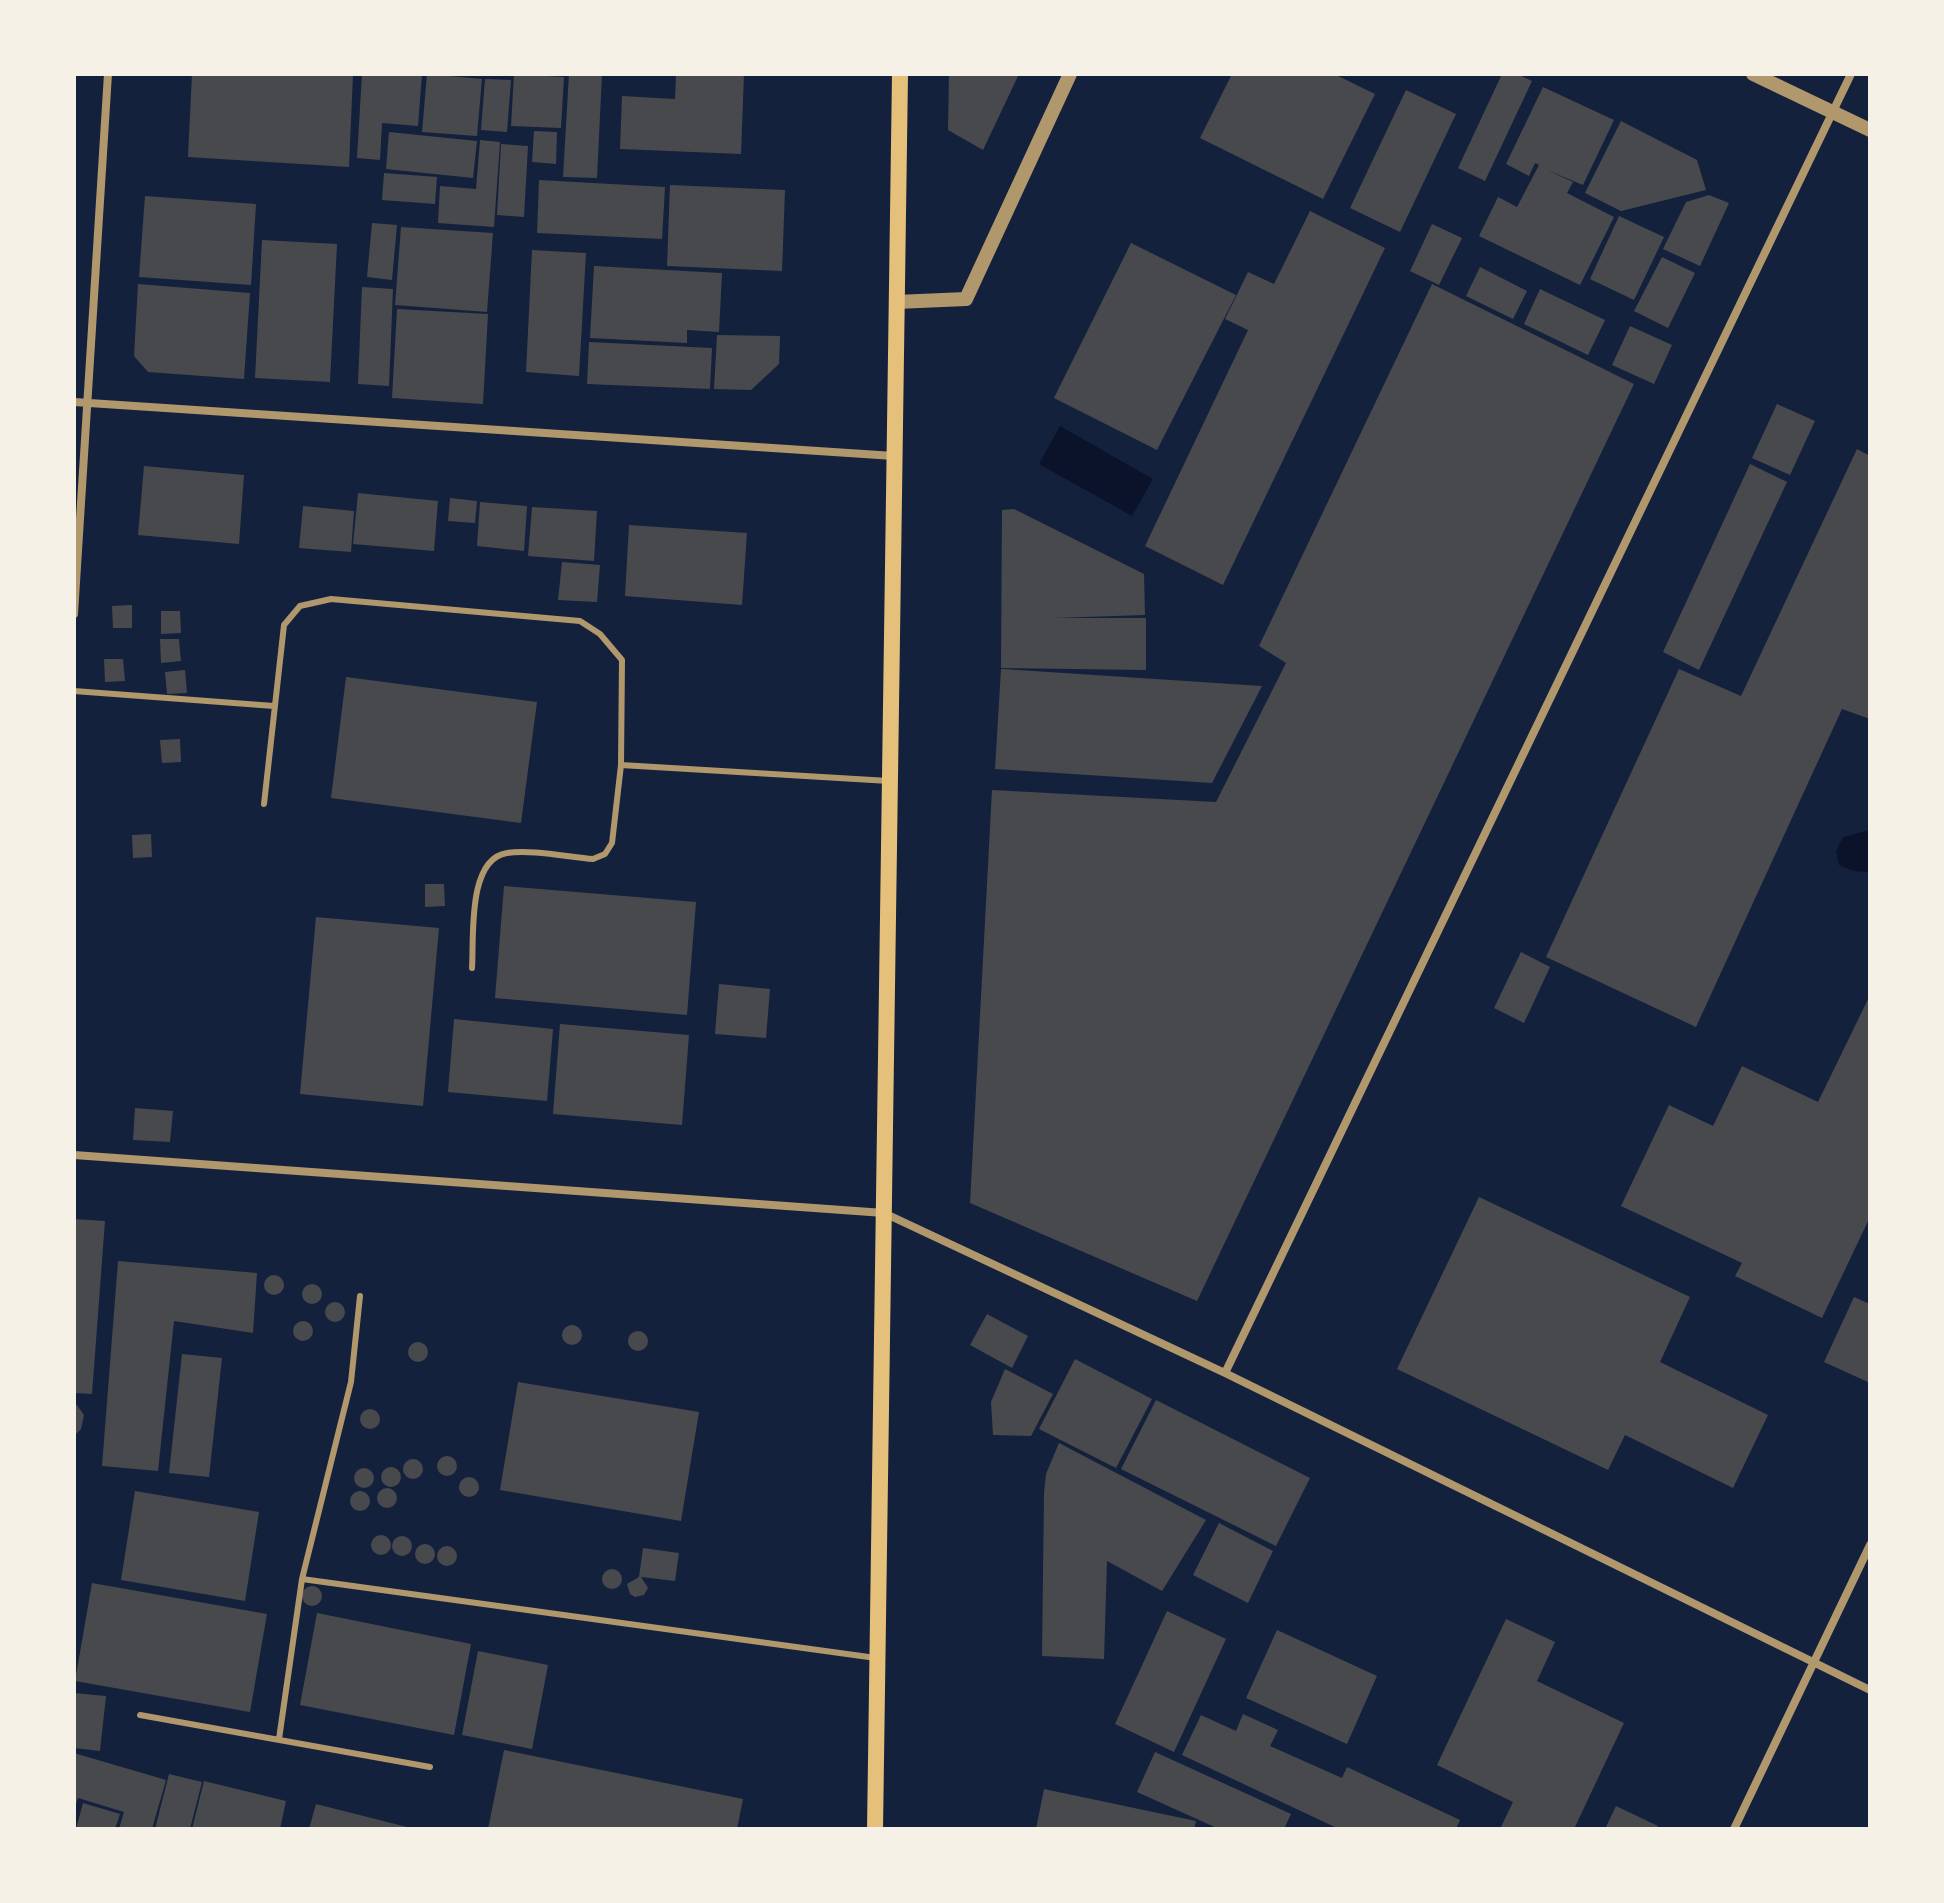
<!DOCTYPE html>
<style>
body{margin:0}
#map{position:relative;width:1944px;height:1903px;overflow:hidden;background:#14213d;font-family:Overpass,sans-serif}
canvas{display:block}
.frame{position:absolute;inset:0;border:76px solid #f6f1e7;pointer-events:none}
</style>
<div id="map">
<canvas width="1944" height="1903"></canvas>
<div class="frame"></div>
</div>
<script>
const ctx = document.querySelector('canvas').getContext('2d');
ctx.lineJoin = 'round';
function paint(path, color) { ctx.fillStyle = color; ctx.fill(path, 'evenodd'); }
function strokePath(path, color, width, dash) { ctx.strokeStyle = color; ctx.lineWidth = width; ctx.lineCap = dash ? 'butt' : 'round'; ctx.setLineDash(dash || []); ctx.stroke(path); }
const water = new Path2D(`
 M1060,426L1153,479L1132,516L1039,464Z
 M1870,830V872L1853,871L1839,865L1836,851L1843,837Z`);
const building = new Path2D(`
 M192,74H353L349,167L188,157Z
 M362,74H422L418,126L382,123L380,160L357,158Z
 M427,74L482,79L477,136L422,132Z
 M514,74L564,77L561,128L511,126Z
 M569,74H602L597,178L563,177Z
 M676,74H744L741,154L620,149L622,96L675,99Z
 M949,74H1019L983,150L948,130Z
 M1232,74H1334L1375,94L1323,199L1200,138Z
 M1502,74H1517L1532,81L1485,181L1458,168Z
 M485,79L511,80L507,132L481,130Z
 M1543,87L1614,120L1583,185L1547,170L1573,182L1567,193L1614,217L1580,285L1479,236L1498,197L1517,207L1539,165L1535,163L1529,176L1506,164Z
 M1406,90L1456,114L1400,232L1350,208Z
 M1621,121L1697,160L1706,190L1621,211L1585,193Z
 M534,131L557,132L556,164L532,162Z
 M389,132L477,141L473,178L386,169Z
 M480,140L500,142L494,227L438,223L440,186L476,189Z
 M501,144L528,146L524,217L497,215Z
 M384,173L437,177L435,204L382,200Z
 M539,180L665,187L662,239L537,233Z
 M670,185L785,190L782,271L667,266Z
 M1709,195L1729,203L1700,266L1663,249L1686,202Z
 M145,196L256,204L251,285L139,277Z
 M1310,211L1385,248L1223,585L1145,546L1248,330L1225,319L1248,272L1274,284Z
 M1619,216L1664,237L1634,300L1590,279Z
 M372,223L397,225L392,280L367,277Z
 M1432,224L1462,238L1439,285L1410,271Z
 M401,227L493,233L487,312L395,305Z
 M262,240L337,244L330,382L255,378Z
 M1131,243L1236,295L1157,450L1054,398Z
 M532,250L586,253L579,376L526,372Z
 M1662,257L1695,273L1668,328L1634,311Z
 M594,266L722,273L719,332L687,330V343L590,338Z
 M1480,267L1527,291L1513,319L1466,296Z
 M138,284L250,293L244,379L148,372L134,356Z
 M1432,284L1634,384L1197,1301L970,1203L992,790L1216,802L1286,663L1259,646Z
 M362,287L393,289L389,386L358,384Z
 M1540,289L1605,320L1588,355L1524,324Z
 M397,309L488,314L483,404L392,398Z
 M1630,326L1672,345L1654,384L1612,365Z
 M717,335L780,336L779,364L751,390L714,389Z
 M589,342L712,348L710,389L587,384Z
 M1777,404L1815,421L1790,475L1752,458Z
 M1857,449L1870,456V719L1842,709L1696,1027L1546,957L1679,669L1741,696Z
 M1750,464L1787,482L1699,670L1663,652Z
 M144,466L244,475L239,544L138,535Z
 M358,493L438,501L434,551L353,544Z
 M450,498L477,501L475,523L448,521Z
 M480,502L527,506L524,551L477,546Z
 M303,506L354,511L351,552L299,548Z
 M532,507L597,511L594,561L528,556Z
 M1014,509L1144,574L1145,615L1054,618H1146V670L1001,668L1002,510Z
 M629,525L747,533L742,605L625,596Z
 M562,562L600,565L597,602L558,600Z
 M132,605V628H113L112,606Z
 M161,611H180L181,633L161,634Z
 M160,639H179L181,661L161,663Z
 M104,659H123L125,681L105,682Z
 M1001,669H1003L1262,686L1212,783L995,769Z
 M185,670L187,693L167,694L165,672Z
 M346,677L537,702L521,823L331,798Z
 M180,739L181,762L162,763L160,740Z
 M151,834L152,857L133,858L132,835Z
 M425,884H444L445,906L425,907Z
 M504,886L696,902L687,1015L495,998Z
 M316,917L439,928L423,1106L300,1094Z
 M1521,952L1550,967L1524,1023L1494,1008Z
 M719,984L770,989L766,1038L715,1034Z
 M1870,995V1217L1822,1318L1735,1276L1742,1263L1621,1206L1669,1105L1713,1126L1742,1066L1818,1102Z
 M454,1019L553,1029L547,1101L448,1092Z
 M560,1024L689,1035L682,1125L553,1114Z
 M135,1108L173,1111L170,1142L133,1140Z
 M1479,1197L1690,1297L1660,1362L1768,1415L1733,1488L1625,1435L1608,1470L1397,1369Z
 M74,1219L105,1221L92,1394L74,1393Z
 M118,1261L257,1273L253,1333L174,1321L158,1471L102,1466Z
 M264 1285a10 10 0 1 1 20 0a10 10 0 1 1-20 0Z
 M302 1294a10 10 0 1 1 20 0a10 10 0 1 1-20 0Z
 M1854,1297L1870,1304V1383L1824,1362Z
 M325 1312a10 10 0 1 1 20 0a10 10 0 1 1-20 0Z
 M987,1314L1028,1336L1012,1368L970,1345Z
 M293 1331a10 10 0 1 1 20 0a10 10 0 1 1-20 0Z
 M562 1335a10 10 0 1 1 20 0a10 10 0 1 1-20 0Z
 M628 1341a10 10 0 1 1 20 0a10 10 0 1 1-20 0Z
 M408 1352a10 10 0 1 1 20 0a10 10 0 1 1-20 0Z
 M182,1354L222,1358L209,1477L169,1473Z
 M1075,1359L1152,1399L1116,1468L1039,1429Z
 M1005,1369L1053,1394L1031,1436L993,1435L991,1402Z
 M518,1382L699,1412L681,1521L500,1490Z
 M1156,1400L1310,1478L1276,1546L1121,1469Z
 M74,1401L84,1415L81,1429L74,1436Z
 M360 1419a10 10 0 1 1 20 0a10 10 0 1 1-20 0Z
 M1059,1443L1206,1520L1162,1591L1107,1561L1104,1659L1042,1656L1044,1493L1046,1474Z
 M437 1466a10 10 0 1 1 20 0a10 10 0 1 1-20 0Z
 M403 1469a10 10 0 1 1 20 0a10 10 0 1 1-20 0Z
 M381 1477a10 10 0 1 1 20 0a10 10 0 1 1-20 0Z
 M354 1478a10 10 0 1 1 20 0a10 10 0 1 1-20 0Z
 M459 1487a10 10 0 1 1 20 0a10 10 0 1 1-20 0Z
 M377 1498a10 10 0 1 1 20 0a10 10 0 1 1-20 0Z
 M350 1501a10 10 0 1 1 20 0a10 10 0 1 1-20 0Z
 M135,1491L259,1512L245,1601L121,1580Z
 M1219,1523L1273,1551L1248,1603L1193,1575Z
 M371 1545a10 10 0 1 1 20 0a10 10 0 1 1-20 0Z
 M392 1546a10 10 0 1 1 20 0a10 10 0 1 1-20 0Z
 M415 1554a10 10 0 1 1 20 0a10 10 0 1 1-20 0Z
 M437 1556a10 10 0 1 1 20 0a10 10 0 1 1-20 0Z
 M643,1548L679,1553L675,1581L641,1577L648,1588L644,1595L635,1597L630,1594L627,1584L639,1577Z
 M602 1579a10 10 0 1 1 20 0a10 10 0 1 1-20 0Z
 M92,1583L267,1614L250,1712L75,1681Z
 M302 1596a10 10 0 1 1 20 0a10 10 0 1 1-20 0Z
 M1167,1611L1226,1639L1174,1752L1115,1724Z
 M317,1613L471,1644L454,1735L300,1705Z
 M1506,1619L1555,1642L1537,1681L1624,1723L1574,1829H1500L1513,1802L1437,1765Z
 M1277,1630L1377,1676L1347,1744L1246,1698Z
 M478,1651L548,1665L532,1749L462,1735Z
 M74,1693L106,1696L100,1751L74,1748Z
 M1243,1714L1278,1730L1270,1746L1342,1778L1347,1767L1460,1820L1456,1829H1339L1182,1755L1201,1715L1236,1731Z
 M504,1750L743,1799L737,1829H488Z
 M1155,1752L1291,1814L1284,1829H1219L1137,1792Z
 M74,1753L166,1780L152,1829H119L124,1812L78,1798L74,1810Z
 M169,1774L202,1782L190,1829H155Z
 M204,1781L286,1801L280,1829H192Z
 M1044,1789L1196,1821L1194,1829H1036Z
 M83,1803L120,1814L115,1829H76Z
 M316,1804L411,1828V1829H309Z
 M1616,1806L1658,1826L1656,1829H1605Z`);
const service = new Path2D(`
 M74,691L274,706
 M264,804L284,625L300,606L331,599L580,621L600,634L622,660L621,765L889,781
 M472,968C474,938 467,859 507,853C529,849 569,857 593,859L605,854L612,843L621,765
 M360,1296L351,1382L302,1579L876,1658
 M140,1715L430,1767
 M279,1739L302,1579`);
const minor = new Path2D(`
 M74,402L894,456
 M74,614L108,74
 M74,1155L884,1213L1225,1373L1870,1690
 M1225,1373L1851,74
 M1734,1829L1870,1545`);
const tertiary = new Path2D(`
 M1753,74L1870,130
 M896,302L966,299L1070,74`);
const secondary = new Path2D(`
 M875,1829L900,74`);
paint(water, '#0b132b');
paint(building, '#48494c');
strokePath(service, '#b1986c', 6);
strokePath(minor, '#b1986c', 8);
strokePath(tertiary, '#b1986c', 14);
strokePath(secondary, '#e5c07b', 16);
</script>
